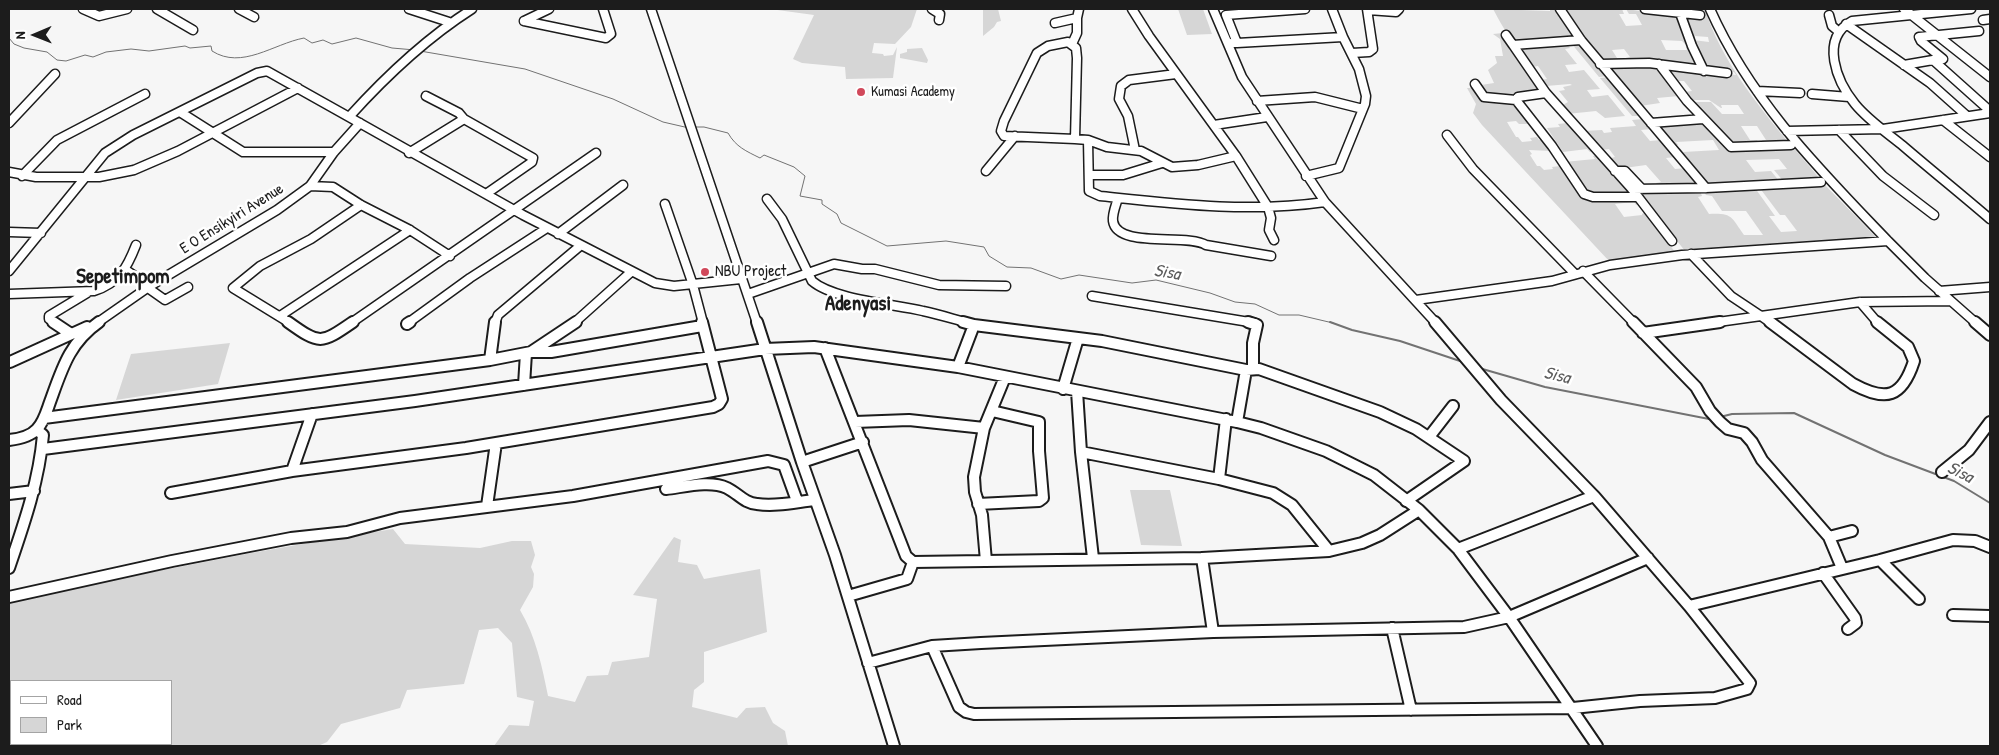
<!DOCTYPE html>
<style>
body{margin:0}
#map{position:relative;width:1999px;height:755px;overflow:hidden;background:#f6f6f6;font-family:"Patrick Hand",sans-serif}
canvas{display:block}
.frame{position:absolute;inset:0;border:10px solid #1c1c1c;pointer-events:none}
.legend{position:absolute;left:10px;top:680px;width:162px;height:65px;box-sizing:border-box;background:#fff;border:1px solid #a4a4a4;margin:0;padding:6px 9px;list-style:none;font-size:15px;color:#1c1c1c}
.legend li{display:flex;align-items:center;gap:10px;height:25px}
.legend b{width:25px;border:1px solid #a4a4a4}
.north{position:absolute;left:10px;top:10px;width:50px;height:50px;-webkit-text-stroke:4px #fff;paint-order:stroke;rotate:269deg;font-size:14px;font-weight:700;line-height:20px;text-align:center;color:#1c1c1c}
.north::after{content:'';display:block;margin:auto;width:18px;height:22px;background:#1c1c1c;clip-path:polygon(50% 0,100% 100%,50% 72%,0 100%)}
</style>
<div id="map">
<canvas width="1999" height="755"></canvas>
<div class="frame"></div>
<ul class="legend">
<li><b style="height:6px;background:#fff"></b>Road</li>
<li><b style="height:14px;background:#d6d6d6"></b>Park</li>
</ul>
<div class="north">N</div>
</div>
<script>
const ctx = document.querySelector('canvas').getContext('2d');
ctx.lineJoin = 'round';
function paint(path, color) { ctx.fillStyle = color; ctx.fill(path, 'evenodd'); }
function strokePath(path, color, width, dash) { ctx.strokeStyle = color; ctx.lineWidth = width; ctx.lineCap = dash ? 'butt' : 'round'; ctx.setLineDash(dash || []); ctx.stroke(path); }
function write(font, color, halo, rows, align = 'center') {
  ctx.font = font + ' "Patrick Hand",sans-serif'; ctx.lineWidth = 5; ctx.setLineDash([]); ctx.textBaseline = 'middle'; ctx.strokeStyle = halo; ctx.fillStyle = color; for (const [text, x, y, turn = 0] of rows) {
    ctx.save(); ctx.translate(x, y); ctx.rotate((+turn || 0) * Math.PI / 180); ctx.textAlign = isNaN(turn) ? turn : align; if (halo) ctx.strokeText(text, 0, 0); ctx.fillText(text, 0, 0); ctx.restore();
  }
}
const green = new Path2D(`
 M770,9H917L911,27L895,44L874,43L872,53L883,54L884,56L893,55L897,47L893,78L846,79L845,67L802,63L793,59L814,15Z
 M983,9H998L1001,21L997,22L994,27L983,36Z
 M1178,9H1203L1212,34L1187,35Z
 M1493,9L1550,11V9H1558L1576,37L1520,43C1507,38 1500,21 1493,9Z
 M1562,9H1622L1624,14H1619L1626,26L1642,25L1636,14H1629L1626,9L1676,16L1688,45L1685,44L1682,41L1661,40L1666,50H1687L1686,47H1689L1699,68L1628,60L1626,58L1630,57L1624,49L1612,50L1617,58H1622L1625,61L1601,62Z
 M1683,9H1705C1720,58 1756,103 1789,143L1764,144L1762,140H1766L1757,126H1741L1750,140H1757L1760,144L1732,143L1692,102H1711L1722,114H1744L1738,105H1721L1722,108H1721L1709,100H1690L1684,92L1692,91L1684,81H1676L1665,67L1736,75L1734,72L1716,70L1704,65L1693,40L1709,42L1708,37L1695,36V39L1691,38L1684,21L1685,12Z
 M1503,33L1542,89L1540,92L1504,96H1488L1479,88L1481,85L1494,83L1488,70L1497,63L1495,56H1503L1500,39L1493,34Z
 M1566,43L1570,48L1565,49L1577,64L1565,65L1569,72L1584,70L1600,89L1587,90L1592,97L1608,95L1625,116L1605,118L1596,111L1567,114L1561,106L1568,102L1559,91L1565,90L1563,87L1572,85L1570,84L1546,86L1541,80L1547,79L1538,66L1532,67L1524,56L1523,47Z
 M1571,43L1581,44L1607,76L1599,77Z
 M922,48L928,60L927,63L900,58V54L907,52V49Z
 M1656,66L1679,96L1657,98L1660,103L1640,106L1608,67Z
 M1609,77L1641,116H1632L1600,78Z
 M1467,88H1474L1482,98L1511,102L1528,120H1526L1528,124H1519L1516,121L1507,122L1516,137H1518L1522,142L1532,141L1530,138L1537,137L1539,140H1544L1551,151L1529,150L1532,154L1530,155L1537,166H1540L1544,170L1553,169L1552,167L1560,166L1583,197L1637,201L1639,204L1636,205L1634,202L1615,204L1624,217L1642,215V214L1645,212L1675,252L1609,261L1482,125L1473,113L1476,104Z
 M1643,119L1652,129L1641,130L1650,141L1661,140L1676,157L1666,158L1675,169L1686,168L1696,181V185L1658,186L1656,183L1661,182L1646,165L1617,169L1608,159L1615,157L1609,149L1601,150L1583,131L1602,130L1604,133L1612,132L1610,128L1636,126L1632,120Z
 M1702,122L1725,148L1734,151L1794,148L1821,180L1784,182L1774,170L1787,169L1779,159L1746,160L1755,172L1771,171L1780,182L1709,185L1675,148H1680L1683,152L1719,150L1713,140L1676,142L1678,145L1673,146L1657,125Z
 M1568,123L1593,151L1590,152L1587,149L1563,152L1547,128L1560,127L1558,124Z
 M1597,155L1632,194L1586,193L1564,162L1595,159L1593,156Z
 M1825,185L1876,237L1685,251L1639,193L1641,191H1700L1702,196L1698,197L1709,214C1733,213 1731,217 1744,235H1763L1746,211H1722L1712,196L1706,195L1704,192L1755,188L1775,216H1769L1781,232L1797,231L1785,215H1780L1759,187Z
 M230,343L218,384L116,400L131,354Z
 M1130,490H1170L1182,546L1141,545Z
 M393,529L405,544L480,548L512,541H531L535,555L531,567L534,574L533,587L520,610C536,637 542,666 548,696L575,702L587,676L608,675L612,662L649,657L657,599L633,595L674,537L681,540L678,562L697,565L704,579L760,569L767,632L704,652V682L694,690L692,707L737,718L746,708L765,707L773,723L785,731L788,746H494L509,725L529,726L534,701L517,697L512,643L498,628L479,630L464,684L407,690L400,708L341,724L327,742L318,746H95V744H171V681H11V744H81L79,746H9V603C136,574 264,549 393,529Z`);
const streamFar1 = new Path2D(`
 M9,38L14,44L24,48L47,52L57,60L66,61L85,55L93,57L106,52L131,49L149,51L185,46L190,48L211,46L212,51C242,70 273,44 304,38L312,43L323,40L332,44L356,38L392,48L415,50
 M420,51L525,69L613,99L663,122L689,128
 M694,127H704L728,133C736,147 746,151 760,158L764,155L794,167L805,176L800,196L822,200V204L837,214L841,223L887,246L946,241L984,247L989,256L1007,267L1031,268L1061,279L1079,275L1132,283L1156,280L1210,293L1235,302L1255,304L1279,315H1299L1333,323`);
const stream = new Path2D(`
 M1330,322L1352,330L1400,341L1463,362
 M1479,368L1545,387L1709,419L1713,418
 M1720,417L1732,414L1794,413L1885,455L1954,481L1990,503`);
const minorFar1 = new Path2D(`
 M83,9L99,16L127,9
 M157,9L193,30
 M239,9L254,17
 M409,9L449,22
 M472,9C425,39 386,76 349,117L523,215L655,283L674,286L741,279
 M651,9L757,323
 M932,9L940,14L939,20
 M1132,9L1149,36L1236,156L1268,207L1271,218L1269,230L1274,240
 M1213,9L1242,77L1325,202L1436,323
 M1560,9L1581,40L1706,188
 M1645,9L1700,15
 M1710,9C1751,101 1819,169 1888,241
 M1904,9L1990,77
 M1971,9L1852,21C1819,39 1837,82 1855,104C1868,120 1886,132 1902,145C1931,170 1961,194 1990,219
 M1368,10L1396,12L1399,9
 M1680,13L1692,46L1704,71
 M1829,15L1832,26L1838,31
 M1983,20L1990,19
 M524,21L606,38L611,34L603,9
 M524,21L549,9
 M1055,23L1077,18L1079,9
 M1846,24L1930,83L1967,116
 M1506,35L1513,45
 M1581,40L1513,45L1546,93L1632,189L1672,241
 M1068,42L1076,48L1077,58L1075,139L1004,136L1001,131L1004,121L1037,53L1048,46Z
 M1232,43H1237L1226,15L1305,9
 M1237,43L1343,37L1332,9
 M1072,44L1077,33V18
 M1352,53L1369,52L1373,49L1367,9
 M1943,59L1921,41L1919,37L1979,31
 M1600,64L1649,63L1727,73
 M1659,64L1687,101L1731,147L1791,145
 M1904,65L1933,60L1990,111
 M1475,84L1484,97L1516,100
 M1757,91L1800,93
 M1546,93L1518,97L1516,100L1552,146L1584,194L1593,197H1638
 M1812,94L1849,97
 M426,96L459,113L464,119L533,158L532,162L486,194
 M1257,101L1315,97L1363,109
 M180,112L243,152H334
 M1943,120L1990,157
 M9,123L55,74
 M1651,123L1703,119
 M1214,125L1267,117
 M1839,130L1883,176L1934,215
 M1787,131L1883,129L1990,113
 M1447,135L1473,169L1575,274
 M1075,139L1088,140L1107,147L1141,151L1172,167L1198,165L1236,156
 M1088,140L1089,191L1100,196C1176,204 1249,213 1325,202
 M1135,150L1128,116L1119,99L1121,86L1129,80L1176,74
 M409,153L464,119
 M986,171L1015,136
 M1615,171H1625L1642,189
 M9,172L36,177H99L134,170L178,151L298,88
 M1089,175H1123L1162,163
 M22,176L57,140L145,94
 M1306,176L1339,168L1365,104L1366,96L1359,69L1343,37
 M310,186L333,187L361,205L410,230L450,256
 M1632,189L1706,188L1821,182
 M1118,198C1116,205 1112,214 1113,221C1117,249 1187,233 1206,245L1271,256
 M767,199L782,219L812,281C834,300 894,304 923,311C938,314 953,319 968,323
 M665,204L693,285L703,323
 M9,232L41,233
 M558,234L623,185
 M1691,254L1731,296L1761,316L1860,302L1950,301
 M126,270L150,286
 M9,271L105,153L133,135L257,73L267,71L349,117
 M1583,271L1634,323
 M148,288L165,300L188,287
 M1939,291L1990,287
 M9,294L94,291C119,283 127,268 136,245
 M748,294L834,264L862,269H875L939,285L1006,286
 M1092,296L1255,323
 M1416,300L1552,281L1610,265L1682,255L1888,241L1925,278L1976,323
 M1860,302L1878,323
 M280,316L410,230
 M55,323L49,319V316L87,293
 M97,323L150,286L277,210L310,186L334,152L360,123
 M290,323L233,288L260,266L311,239L361,205
 M351,323L596,153
 M408,323L470,278L547,228
 M495,323L498,315L580,246
 M574,323L631,272
 M1711,323L1761,316L1771,323`);
const minor = new Path2D(`
 M53,322L71,334
 M288,322C320,345 321,344 353,322
 M757,322L802,462L835,555L894,746
 M963,322L974,325L1102,341L1246,370L1259,369L1380,412L1416,429L1464,461L1406,501
 M1248,322L1257,325L1253,343V369
 M1633,322L1696,387L1710,411L1720,422L1728,429L1744,433L1752,442L1762,460L1829,537L1842,568
 M1770,322L1853,384C1886,402 1902,398 1914,361L1908,347L1877,322
 M1975,322L1990,335
 M407,324L410,322
 M1643,333L1720,322
 M825,348L906,556L913,562L1202,558L1329,551L1362,543L1380,535L1419,510
 M531,352H551L702,326
 M490,360L495,322
 M10,362L87,327
 M958,367L974,325
 M524,385L526,353
 M1063,389L1078,338
 M1077,391L1081,452L1093,558
 M44,418L490,360L531,352L576,322
 M855,422L909,420L984,428
 M1237,422L1246,370
 M1429,437L1453,406
 M9,440C18,439 30,437 37,429C44,422 47,410 50,402C62,369 69,343 99,322
 M43,449L415,401L765,349L814,347L958,367L1237,422L1261,428L1326,451L1374,475L1419,510L1458,549L1509,617L1597,746
 M1081,452L1219,479L1273,493L1292,505L1329,551
 M802,462L863,442
 M292,471L312,414
 M1942,472L1969,450L1990,422
 M1219,479L1226,419
 M666,489C684,487 710,480 727,488C739,494 744,503 757,504C776,507 796,502 815,500
 M171,493L292,471L466,448L713,407L719,404L722,399L702,322
 M9,494L34,491
 M978,504L1039,501L1043,498L1039,451V422L992,411
 M487,506L496,443
 M1829,537L1852,531
 M1458,549L1594,496
 M1202,558L1213,632
 M1880,560L1919,599
 M986,561L982,515L975,492L974,477L984,428L1005,377
 M9,568C24,524 39,481 43,435L37,430
 M1823,573L1855,618L1856,623L1848,629
 M848,596L907,579L913,562
 M9,597L172,561L291,538L347,532L400,518L573,496L768,461L784,465L797,501
 M1689,606L1880,560L1953,540L1975,541L1990,547
 M1953,615L1990,616
 M1392,628L1411,710
 M932,646L959,707L966,712L974,714L1573,708L1640,701L1715,698L1747,689L1750,683L1689,606L1595,497L1501,400L1435,322
 M868,663L932,646L981,643L1213,632L1464,627L1509,617L1648,558`);
const markers = [
 [861,92,5,"#d1495b"],
 [705,272,5,"#d1495b"]
];
const farPoinames = [
 ["Kumasi Academy",871,92]
];
const streetNames = [
 ["E O Ensikyiri Avenue",232,219,-32]
];
const poiNames = [
 ["NBU Project",715,272]
];
const waterNames = [
 ["Sisa",1167,273,9],
 ["Sisa",1557,376,13],
 ["Sisa",1960,473,26]
];
const districtNames = [
 ["Sepetimpom",123,277],
 ["Adenyasi",858,304]
];
paint(green, '#d6d6d6');
strokePath(streamFar1, '#727272', 1);
strokePath(stream, '#727272', 2);
strokePath(minorFar1, '#1c1c1c', 11);
strokePath(minor, '#1c1c1c', 14);
strokePath(minorFar1, '#fff', 8);
strokePath(minor, '#fff', 10);
for (const [x, y, r, color] of markers) { const dot = new Path2D(); dot.arc(x, y, r, 0, 2 * Math.PI); ctx.fillStyle = color; ctx.fill(dot); strokePath(dot, '#fff', 2); }
write('14px', '#1c1c1c', '#fff', farPoinames, 'left');
write('16px', '#1c1c1c', '#fff', streetNames);
write('16px', '#1c1c1c', '#fff', poiNames, 'left');
write('italic 18px', '#5d5d5d', '#fff', waterNames);
write('bold 21px', '#1c1c1c', '#fff', districtNames);
</script>
